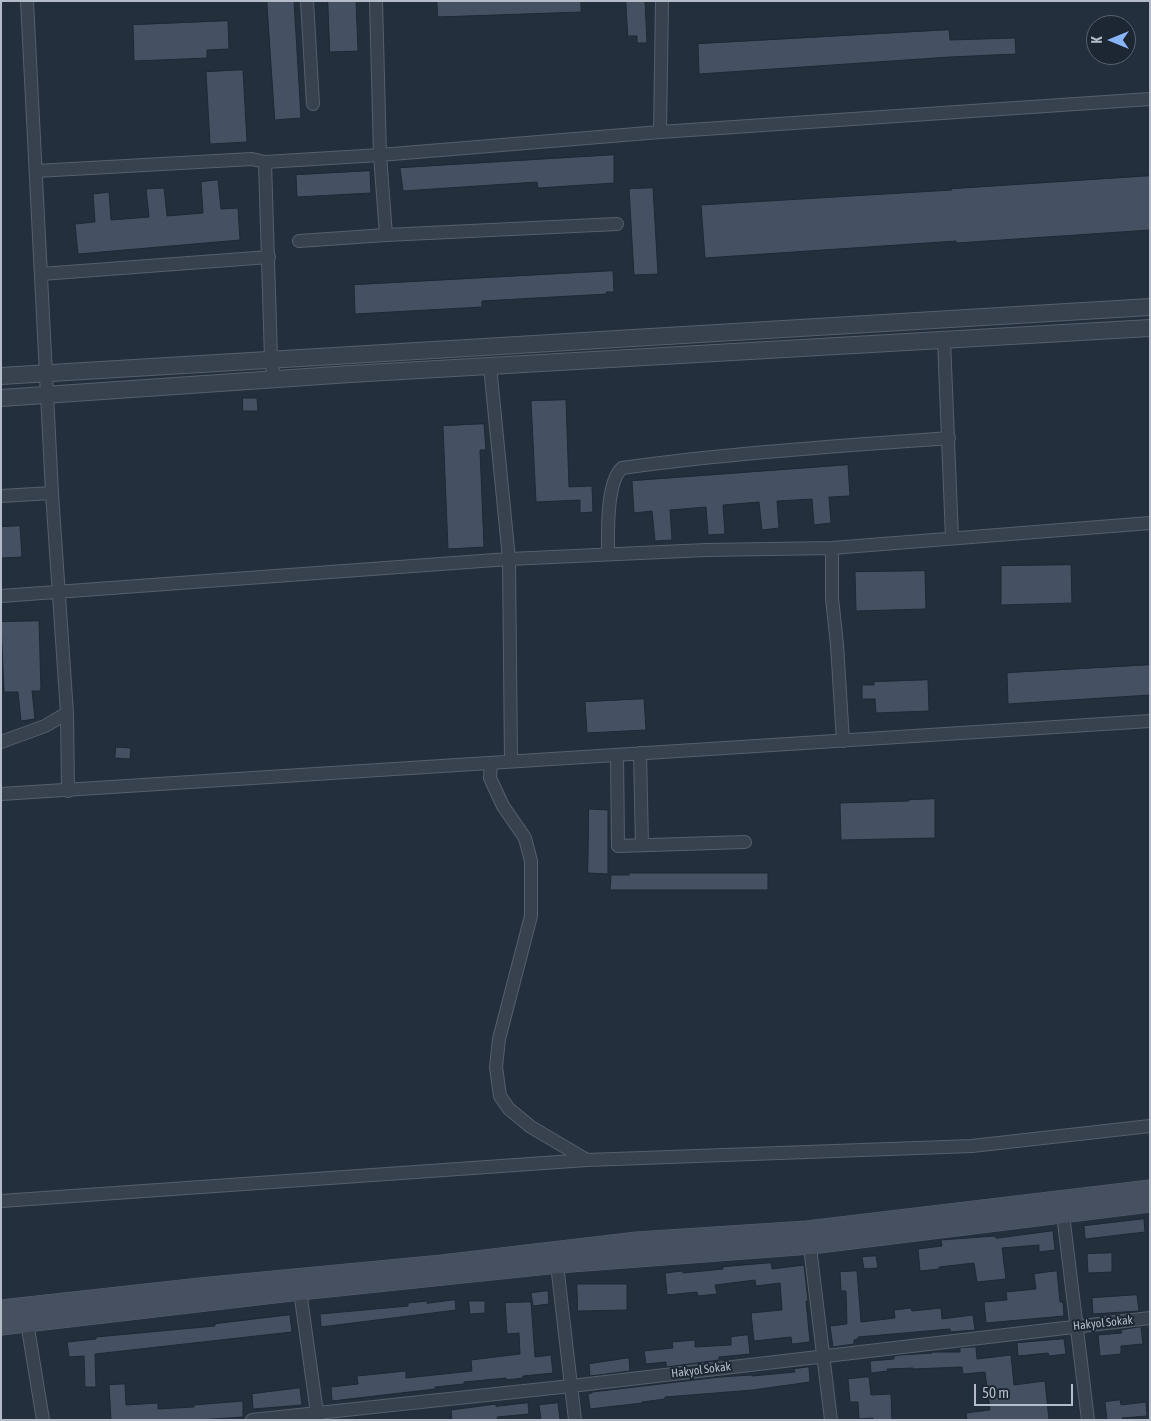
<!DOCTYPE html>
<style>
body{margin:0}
#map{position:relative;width:1151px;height:1421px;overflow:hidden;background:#242f3e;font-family:"Asap Condensed",sans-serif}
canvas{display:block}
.frame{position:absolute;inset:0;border:2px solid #b4bcc9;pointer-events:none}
.north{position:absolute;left:1086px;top:15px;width:50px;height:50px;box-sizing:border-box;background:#1d2633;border:1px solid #59626f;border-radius:50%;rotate:270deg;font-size:14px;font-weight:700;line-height:20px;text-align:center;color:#b4bcc9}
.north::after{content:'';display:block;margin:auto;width:18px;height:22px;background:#8ab4f8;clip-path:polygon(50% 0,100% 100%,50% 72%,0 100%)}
.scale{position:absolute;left:974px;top:1384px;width:99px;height:22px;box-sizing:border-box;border:2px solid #b4bcc9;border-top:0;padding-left:6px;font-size:15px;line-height:18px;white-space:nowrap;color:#b4bcc9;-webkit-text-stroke:4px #1d2633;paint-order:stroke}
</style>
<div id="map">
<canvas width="1151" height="1421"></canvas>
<div class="frame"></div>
<div class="north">K</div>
<div class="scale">50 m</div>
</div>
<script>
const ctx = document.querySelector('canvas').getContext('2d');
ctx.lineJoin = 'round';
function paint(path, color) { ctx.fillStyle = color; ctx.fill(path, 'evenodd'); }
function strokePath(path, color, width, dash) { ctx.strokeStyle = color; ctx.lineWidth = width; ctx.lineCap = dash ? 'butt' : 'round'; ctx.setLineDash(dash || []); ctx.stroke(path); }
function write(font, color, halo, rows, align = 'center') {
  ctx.font = font + ' "Asap Condensed",sans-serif'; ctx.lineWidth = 4; ctx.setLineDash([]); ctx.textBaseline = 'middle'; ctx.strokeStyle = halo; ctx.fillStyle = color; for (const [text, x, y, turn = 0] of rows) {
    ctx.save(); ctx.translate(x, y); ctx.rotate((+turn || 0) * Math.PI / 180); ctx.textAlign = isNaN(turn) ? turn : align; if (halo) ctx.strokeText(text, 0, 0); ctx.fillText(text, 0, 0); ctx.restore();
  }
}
const building = new Path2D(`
 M267,1H294L301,118L275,120Z
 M328,1H356L358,51L330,52Z
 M437,1H581V12L438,17Z
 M626,1H645L647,43H637V36H628Z
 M228,21L229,49L207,50V58L134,61L133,25Z
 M949,30L950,40L1015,38L1016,54L950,57L699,74L698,44Z
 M243,70L247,142L210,144L206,72Z
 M614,155V183L538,188L537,182L403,191L400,168Z
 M370,171L371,193L297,197L296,175Z
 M1150,176V230L957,243L956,241L705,258L701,205L952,190L951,189Z
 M218,180L221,209L238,208L240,240L78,254L75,224L95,222L93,194L109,192L111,220L149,217L146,189L164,188L167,216L203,213L201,182Z
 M653,188L658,274L634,275L629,189Z
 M613,271L614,292H606L607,294L482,301V307L355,314L354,285Z
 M243,398H257L258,411H243Z
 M566,400L569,487L592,486L593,512L580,513V500L536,502L531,401Z
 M484,424L486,450H480L484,547L448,549L443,426Z
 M848,465L850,496L829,497L831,523L814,525L812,499L777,501L779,528L762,530L759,502L723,505L725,534L708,535L706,507L670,510L672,540L655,541L652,511L634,513L632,481Z
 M20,526L22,557L1,558V527Z
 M1071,565L1072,603L1001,605V566Z
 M925,571L926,609L856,611L855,572Z
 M39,621L41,691H32L35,719L21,721L18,692H4L1,622Z
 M1150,665V695L1008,704L1007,673Z
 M928,680L929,711L876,713L875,699H862V685H874V682Z
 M644,699L646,730L587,733L585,702Z
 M116,747L131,748L130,759L115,758Z
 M935,799V838L841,840L840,803L909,801V800Z
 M589,809L608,810V874L588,873Z
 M629,873H768V890H610L611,875H629Z
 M1144,1219L1145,1232L1085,1239L1084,1226Z
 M1053,1231L1055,1250L1039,1252V1245L1002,1248L1006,1279L977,1282L974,1263L939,1267V1269L920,1271L918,1249L942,1246L941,1240L995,1236L996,1238Z
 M1112,1253V1272L1088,1273L1087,1254Z
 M876,1256L878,1268L864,1269L862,1257Z
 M771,1263L772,1269L804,1265L808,1301H806L810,1342L792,1344L791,1337L754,1341L751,1313L782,1310L780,1283L756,1286L755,1280L715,1285L717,1294L698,1296L697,1292L667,1295L665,1273L682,1271L683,1273L723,1269V1267Z
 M857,1271L861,1322L895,1318L894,1310L911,1308L912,1311L941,1308L942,1319L973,1315L975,1330L950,1332V1329L858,1337V1339L854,1340V1344L833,1347L830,1326L847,1324L846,1291H841L840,1272Z
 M1057,1271L1060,1302H1063L1064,1316L986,1323L984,1302L1007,1300L1006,1292L1036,1289L1034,1274Z
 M577,1284H627V1310L578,1311Z
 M548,1291L549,1304L533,1306L531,1293Z
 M1137,1295L1139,1311L1093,1314L1092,1298Z
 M455,1300L456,1310L321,1327L320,1314L408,1306V1303L427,1301V1303Z
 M469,1301H485V1313L470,1314Z
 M531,1302L535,1357L551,1355L553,1373L523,1376V1378L506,1380V1378L464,1382V1384L435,1387V1389L332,1401L331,1387L358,1384L357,1376L406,1371V1378L472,1371L471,1360L520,1354L519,1333L507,1334L505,1303Z
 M290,1315L292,1332L95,1354L96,1387H85L84,1356L69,1357L67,1342L96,1339V1337L215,1326V1324Z
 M1141,1327L1143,1344L1121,1346V1354L1100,1356L1098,1335L1122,1333L1121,1330Z
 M748,1335L750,1354L719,1357V1360L666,1367V1362L646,1364L644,1351L673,1348L672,1342L695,1340V1347L731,1345V1337Z
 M1064,1339L1066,1354L1049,1356L1048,1353L1018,1356L1017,1343Z
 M976,1347L977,1359L1011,1355L1014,1385L1045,1381L1049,1420H967L966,1413L990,1410L985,1372L963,1374L962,1367L913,1369V1368L887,1369L888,1371L871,1373L870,1361L894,1359V1356L901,1355L932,1353V1352H960V1348Z
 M629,1358L630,1371L590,1376L589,1364Z
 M809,1367L810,1382L753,1390L665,1397V1399L642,1402V1403L590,1409L588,1394L592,1393V1392L720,1377L751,1375L752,1376L795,1372L794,1369Z
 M869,1377L871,1395L891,1394L892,1420H873V1418L859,1419L858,1402H850L848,1379Z
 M125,1384L126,1405L158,1403V1409L194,1407V1405L243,1401V1417L198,1420H111L109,1385Z
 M300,1388L302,1405L253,1409L252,1394Z
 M1120,1400L1121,1405L1146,1402L1147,1416L1122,1418V1420H1107L1105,1402Z
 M528,1403L529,1414L497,1417L498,1420H452L451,1410L496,1404V1406Z
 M558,1403L560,1420H541L539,1405Z`);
const minor = new Path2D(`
 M27,1L52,493L67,713L68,791
 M307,1L313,104
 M376,1L380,155L386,235
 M660,132L662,1
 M265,162L271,359L274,379
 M36,171L252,159L265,162L380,155L660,132L1150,99
 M299,241L386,235L617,224
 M41,274L269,257
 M944,340L952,538
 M490,366L509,559L511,761
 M1,496L52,493
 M832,548V598L837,645L843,741
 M608,554C608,534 606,482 622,468C730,453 840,446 949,438
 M1,596L509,559L706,550L832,548L1150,523
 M1,742L45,726L67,713
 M640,753L642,845
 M617,755L618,846L745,842
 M491,763L490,778L503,806L525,838L531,861V916L499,1039L496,1067L500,1096L509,1109L531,1127L587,1160
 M1,794L1150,721
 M1,1201L587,1160L972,1146L1150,1126
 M1062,1206L1088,1420
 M809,1239L831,1420
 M556,1256L575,1420
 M298,1284L300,1291L318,1420
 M26,1316L43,1420
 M252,1420L571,1386L1150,1318`);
const tertiary = new Path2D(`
 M1,376L1150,307
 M1,398L350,374L1150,328`);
const secondary = new Path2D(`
 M1,1309L200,1287L442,1264L637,1241L807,1230L1150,1189
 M1,1326L300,1291L558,1264L811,1245L1150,1203`);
const streetNames = [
 ["Hakyol Sokak",1103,1323,-6],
 ["Hakyol Sokak",701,1370,-7]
];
paint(building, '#455162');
strokePath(building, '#1f2835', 1);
strokePath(minor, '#565f6c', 14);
strokePath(tertiary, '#565f6c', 18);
strokePath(secondary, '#565f6c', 19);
strokePath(minor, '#38414e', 12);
strokePath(tertiary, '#38414e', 16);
strokePath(secondary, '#465061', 18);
write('12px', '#b4bcc9', '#1d2633', streetNames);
</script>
